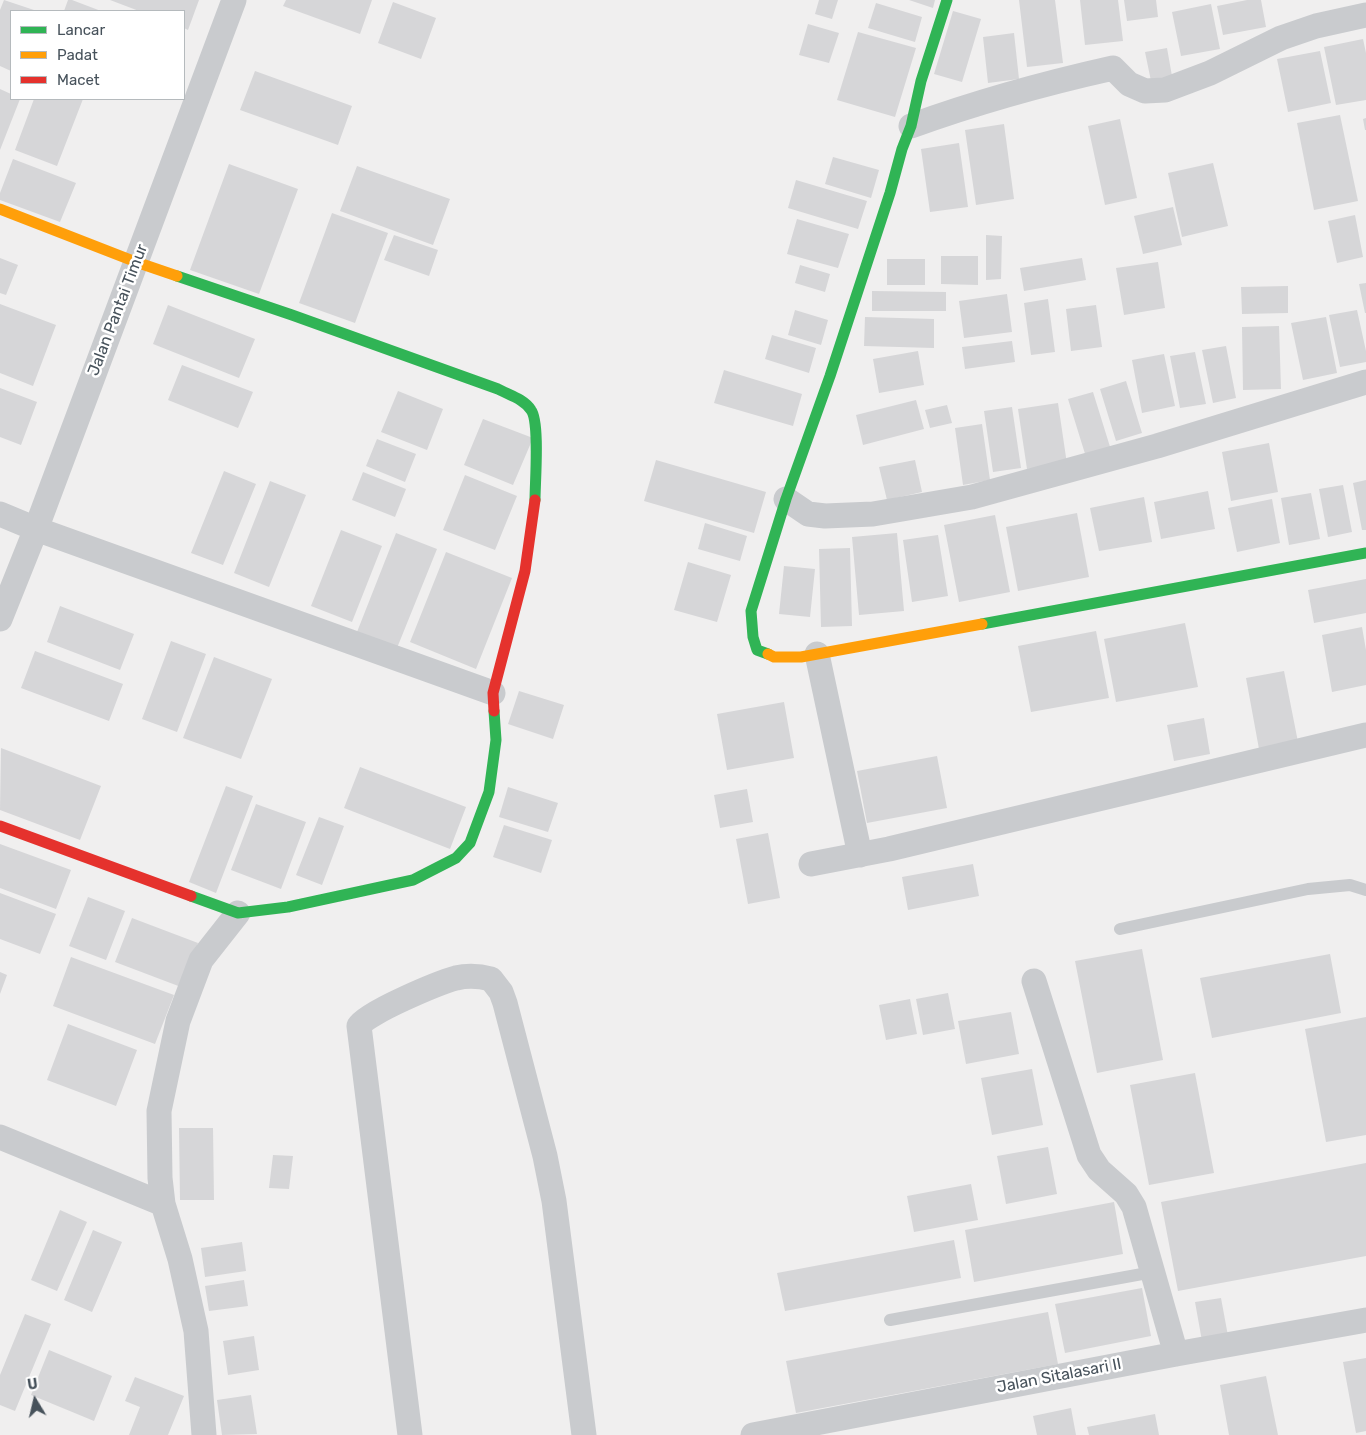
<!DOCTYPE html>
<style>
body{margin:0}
#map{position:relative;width:1366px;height:1435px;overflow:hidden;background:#f0efef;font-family:Rubik,sans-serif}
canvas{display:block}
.legend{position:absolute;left:10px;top:10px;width:175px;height:90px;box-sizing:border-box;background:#fff;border:1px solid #b5babd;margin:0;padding:6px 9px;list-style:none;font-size:15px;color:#47525b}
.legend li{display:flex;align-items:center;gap:10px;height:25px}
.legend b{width:25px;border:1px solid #b5babd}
.north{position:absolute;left:10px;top:1375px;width:50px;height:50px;-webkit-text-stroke:4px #fff;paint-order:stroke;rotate:351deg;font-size:14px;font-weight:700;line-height:20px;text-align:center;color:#47525b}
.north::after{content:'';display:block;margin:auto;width:18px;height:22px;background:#47525b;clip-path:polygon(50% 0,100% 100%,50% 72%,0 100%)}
</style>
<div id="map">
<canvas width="1366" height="1435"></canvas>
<ul class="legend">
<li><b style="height:6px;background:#30b455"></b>Lancar</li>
<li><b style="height:6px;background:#ff9f0a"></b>Padat</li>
<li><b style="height:6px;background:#e5322d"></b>Macet</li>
</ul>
<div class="north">U</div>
</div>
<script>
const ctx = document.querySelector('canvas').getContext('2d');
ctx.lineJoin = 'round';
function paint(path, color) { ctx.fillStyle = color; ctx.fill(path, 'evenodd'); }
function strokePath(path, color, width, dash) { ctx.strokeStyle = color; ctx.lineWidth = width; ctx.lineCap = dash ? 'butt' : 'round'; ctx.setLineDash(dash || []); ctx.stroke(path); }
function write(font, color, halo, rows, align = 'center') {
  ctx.font = font + ' Rubik,sans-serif'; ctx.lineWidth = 5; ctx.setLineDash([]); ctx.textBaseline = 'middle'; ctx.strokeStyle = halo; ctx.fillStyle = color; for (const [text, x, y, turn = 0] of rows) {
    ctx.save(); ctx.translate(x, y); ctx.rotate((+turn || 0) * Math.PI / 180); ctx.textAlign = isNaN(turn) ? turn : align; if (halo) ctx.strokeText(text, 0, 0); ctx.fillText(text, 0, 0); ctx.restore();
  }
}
const building = new Path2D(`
 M4,0L37,11H11V71L0,66V10Z
 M68,0H72L101,11H64Z
 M110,0H199L188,30L184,28V11H139Z
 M286,0H372L360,34L283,6Z
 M819,0H838L832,19L815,14Z
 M909,0H935L933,8Z
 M1019,0H1055L1063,63L1027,67Z
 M1080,0H1118L1123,41L1085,45Z
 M1124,0H1156L1158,17L1127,21Z
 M1247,0H1261L1266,27L1223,35L1217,6Z
 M393,2L436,18L421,59L378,43Z
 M876,3L922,17L915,42L868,28Z
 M1211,4L1220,49L1181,56L1172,12Z
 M953,11L981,19L962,82L934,74Z
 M808,24L839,33L829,63L799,55Z
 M858,32L916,48L895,117L837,100Z
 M1014,33L1019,79L988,83L983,37Z
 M1363,39L1366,53V100L1336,105L1324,47Z
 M1167,48L1172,76L1151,81L1145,52Z
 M1320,51L1331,103L1288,112L1277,59Z
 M255,71L352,106L338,145L240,110Z
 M0,89L11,94V99H20L0,150Z
 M34,99H83L57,166L15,150Z
 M1340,115L1358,201L1314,210L1297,123Z
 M1366,118V130H1365L1363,119Z
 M1120,119L1137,198L1105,205L1088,126Z
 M1004,124L1014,199L976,205L965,130Z
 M959,143L968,207L930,212L921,149Z
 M833,157L879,170L871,198L825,184Z
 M13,159L76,183L60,222L0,200V193Z
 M1213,163L1228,226L1182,237L1168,173Z
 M229,164L298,189L259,294L190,270Z
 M357,166L450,199L433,245L340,211Z
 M796,180L867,201L858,229L788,208Z
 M1173,207L1182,245L1143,254L1134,216Z
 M332,213L388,233L355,323L299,303Z
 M1355,215L1363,257L1337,263L1328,221Z
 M797,219L849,234L838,268L787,254Z
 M394,235L438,250L429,276L384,260Z
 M986,235L1002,236L1001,279L986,280Z
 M941,256H978V285L941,284Z
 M0,258L18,265L6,295L0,293Z
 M1082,258L1086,280L1024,291L1020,268Z
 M887,259H925V285H887Z
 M1158,262L1165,308L1124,315L1116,268Z
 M800,265L830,274L825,292L795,283Z
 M1366,283V313H1365L1359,284Z
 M1288,286V313L1242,314L1241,287Z
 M872,291L946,292V311H872Z
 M1007,294L1012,332L964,338L959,301Z
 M1048,299L1055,352L1031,355L1024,303Z
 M0,304L56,325L33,386L0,373Z
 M168,305L255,339L239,378L153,344Z
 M1096,305L1102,347L1071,351L1066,309Z
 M795,310L828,320L821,345L788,335Z
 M1357,310L1366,351V362L1340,367L1329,315Z
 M865,317L934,319V348L864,346Z
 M1326,317L1337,373L1303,380L1291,323Z
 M1279,326L1281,389L1243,390L1242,327Z
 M772,335L816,348L809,373L765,359Z
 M1012,341L1015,362L965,369L962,347Z
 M1226,346L1236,398L1213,403L1202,350Z
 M918,351L924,385L879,393L873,359Z
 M1195,352L1206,404L1180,408L1170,356Z
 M1164,354L1175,406L1142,413L1132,360Z
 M182,365L253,392L238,428L168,400Z
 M724,370L802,394L793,426L714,403Z
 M1126,381L1142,433L1116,441L1100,389Z
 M0,388L37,402L21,445L0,437Z
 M398,391L443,409L427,450L381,432Z
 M1093,392L1111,450L1086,457L1068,399Z
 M916,400L924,429L863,445L856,415Z
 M1058,403L1067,464L1027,469L1018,409Z
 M947,405L952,423L930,428L925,410Z
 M1012,407L1021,468L993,472L984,411Z
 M483,419L533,438L513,485L464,465Z
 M982,424L990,480L963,485L955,428Z
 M377,439L416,454L405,482L366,466Z
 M1269,443L1278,492L1231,501L1222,452Z
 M656,460L766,492L754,533L644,501Z
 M915,460L922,492L887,500L879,467Z
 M224,471L256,484L223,565L191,553Z
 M363,472L406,489L395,517L352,500Z
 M465,475L517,496L495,550L443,530Z
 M1366,480V530H1362L1353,483Z
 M270,481L306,495L269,587L234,573Z
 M1343,485L1352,532L1328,537L1319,489Z
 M1208,491L1215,529L1161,539L1154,502Z
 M1311,493L1320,539L1289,545L1281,498Z
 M1144,497L1152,542L1099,551L1090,508Z
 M1272,499L1280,543L1237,552L1228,508Z
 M1077,513L1089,577L1018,591L1006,527Z
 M995,515L1010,592L959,602L944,525Z
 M705,523L747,536L740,561L698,549Z
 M341,530L382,546L352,622L311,606Z
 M396,533L437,549L397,648L357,632Z
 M897,533L904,611L859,615L852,537Z
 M938,535L948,596L912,602L903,540Z
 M850,548L852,626L821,627L819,549Z
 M446,552L512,578L476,669L410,642Z
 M688,562L731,575L717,622L674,610Z
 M784,566L815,569L810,617L779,614Z
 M1366,579V613L1314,623L1308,590Z
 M60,606L134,634L120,670L47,642Z
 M1185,623L1198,687L1116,702L1104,639Z
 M1362,627L1366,650V685L1332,692L1322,635Z
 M1096,631L1109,698L1031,712L1018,646Z
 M171,641L206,654L177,732L142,719Z
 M35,651L123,684L109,721L21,688Z
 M214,657L272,679L241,759L183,738Z
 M1284,671L1298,742L1259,749L1246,678Z
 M519,691L564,705L553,739L508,724Z
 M784,702L794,758L727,770L717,714Z
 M1204,718L1210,754L1174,761L1167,725Z
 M1,748L101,786L80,840L0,810Z
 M937,756L947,808L867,823L857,771Z
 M360,767L466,807L450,849L344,808Z
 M226,786L253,796L216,893L189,882Z
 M508,787L558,803L548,832L499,817Z
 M747,789L753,822L720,828L714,795Z
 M256,804L306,822L281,889L231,870Z
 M319,817L344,826L322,885L296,875Z
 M504,825L552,840L541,873L493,857Z
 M768,833L780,898L748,904L736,839Z
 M0,844L71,870L56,909L0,888Z
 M973,864L979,896L908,910L902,877Z
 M0,893L56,914L40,954L0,939Z
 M88,897L125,911L106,960L69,946Z
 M132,918L198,943L181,987L115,962Z
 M1142,949L1163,1060L1097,1073L1075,961Z
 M1330,954L1341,1013L1212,1038L1200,978Z
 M71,957L174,995L155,1044L53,1006Z
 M0,972L7,975L0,994Z
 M948,993L955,1029L923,1035L916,999Z
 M910,999L917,1034L886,1040L879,1005Z
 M1011,1012L1019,1054L966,1064L958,1021Z
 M1366,1017V1135L1326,1142L1305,1029Z
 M68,1024L137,1050L116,1106L47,1080Z
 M1032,1069L1043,1125L992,1135L981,1078Z
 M1195,1073L1214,1173L1149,1185L1130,1085Z
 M179,1128H213L214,1200H180Z
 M1048,1147L1057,1194L1006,1204L997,1156Z
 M273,1155L293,1156L289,1189L269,1188Z
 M1366,1163V1256L1178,1291L1161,1202Z
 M971,1184L978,1220L914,1232L907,1196Z
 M1114,1202L1123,1254L974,1282L965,1230Z
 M60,1210L87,1222L57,1291L31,1280Z
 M93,1230L122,1242L92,1312L64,1300Z
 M954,1240L961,1278L785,1311L777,1273Z
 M242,1242L246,1271L205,1277L201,1248Z
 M244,1280L248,1306L209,1311L205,1286Z
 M1142,1288L1151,1336L1065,1353L1055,1304Z
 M1221,1298L1228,1336L1202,1341L1195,1302Z
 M1048,1312L1058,1364L796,1413L786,1361Z
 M25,1314L51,1324L15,1411L0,1405V1375Z
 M254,1336L259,1370L228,1375L223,1341Z
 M49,1350L112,1376L94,1421L31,1395Z
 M1366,1358V1431L1356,1433L1343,1362Z
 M1266,1376L1278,1435H1229L1220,1385Z
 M135,1377L184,1396L168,1435H129L140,1407L125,1401Z
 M251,1395L257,1434L222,1435L217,1400Z
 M1071,1408L1076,1435H1037L1033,1416Z
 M1155,1414L1159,1435H1089L1087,1427Z`);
const lane = new Path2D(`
 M1120,929L1308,889L1350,885L1366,890
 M890,1320L1153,1272`);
const street = new Path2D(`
 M911,126C977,102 1046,83 1113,68L1129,84L1145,91L1165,90L1210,73L1281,38L1316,26L1366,15
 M786,499L808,514L825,516L873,514L972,497L1157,446L1366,382
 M0,514L36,529L493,693
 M0,619L36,529L234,0
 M817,654L860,855
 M811,864L889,849L1366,735
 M1034,981L1089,1155L1099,1170L1126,1194L1134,1207L1176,1354
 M0,1137L163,1204
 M204,1435L196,1331L180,1259L163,1204L160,1178L159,1111L178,1021L201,960L238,913
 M410,1435L359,1026C366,1013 438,983 456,978C468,975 480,976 491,979L501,992L505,1003L545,1156L554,1201L584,1435
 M753,1435L1176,1354L1366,1320`);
const fast = new Path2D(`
 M177,276L292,315L498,389C509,395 524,399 531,410C540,422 535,482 535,500
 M982,624L1366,553
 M768,654L757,650L753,637L751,611L786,499L830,376L890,193L902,149L911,126L921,81L947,0
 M191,896L238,913L288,907L413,880L456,858L470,843L489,792L496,740L494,711`);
const slow = new Path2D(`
 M0,209L136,262L177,276
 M768,654L774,657H801L982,624`);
const jam = new Path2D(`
 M494,711L493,693L525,571L535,500
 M0,826L191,896`);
const streetNames = [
 ["Jalan Pantai Timur",118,310,-69],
 ["Jalan Sitalasari II",1059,1376,-11]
];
paint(building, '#d6d6d8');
strokePath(lane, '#c9cbce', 12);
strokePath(street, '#c9cbce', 25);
strokePath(fast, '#30b455', 11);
strokePath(slow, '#ff9f0a', 11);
strokePath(jam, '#e5322d', 11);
write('16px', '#47525b', '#fff', streetNames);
</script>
